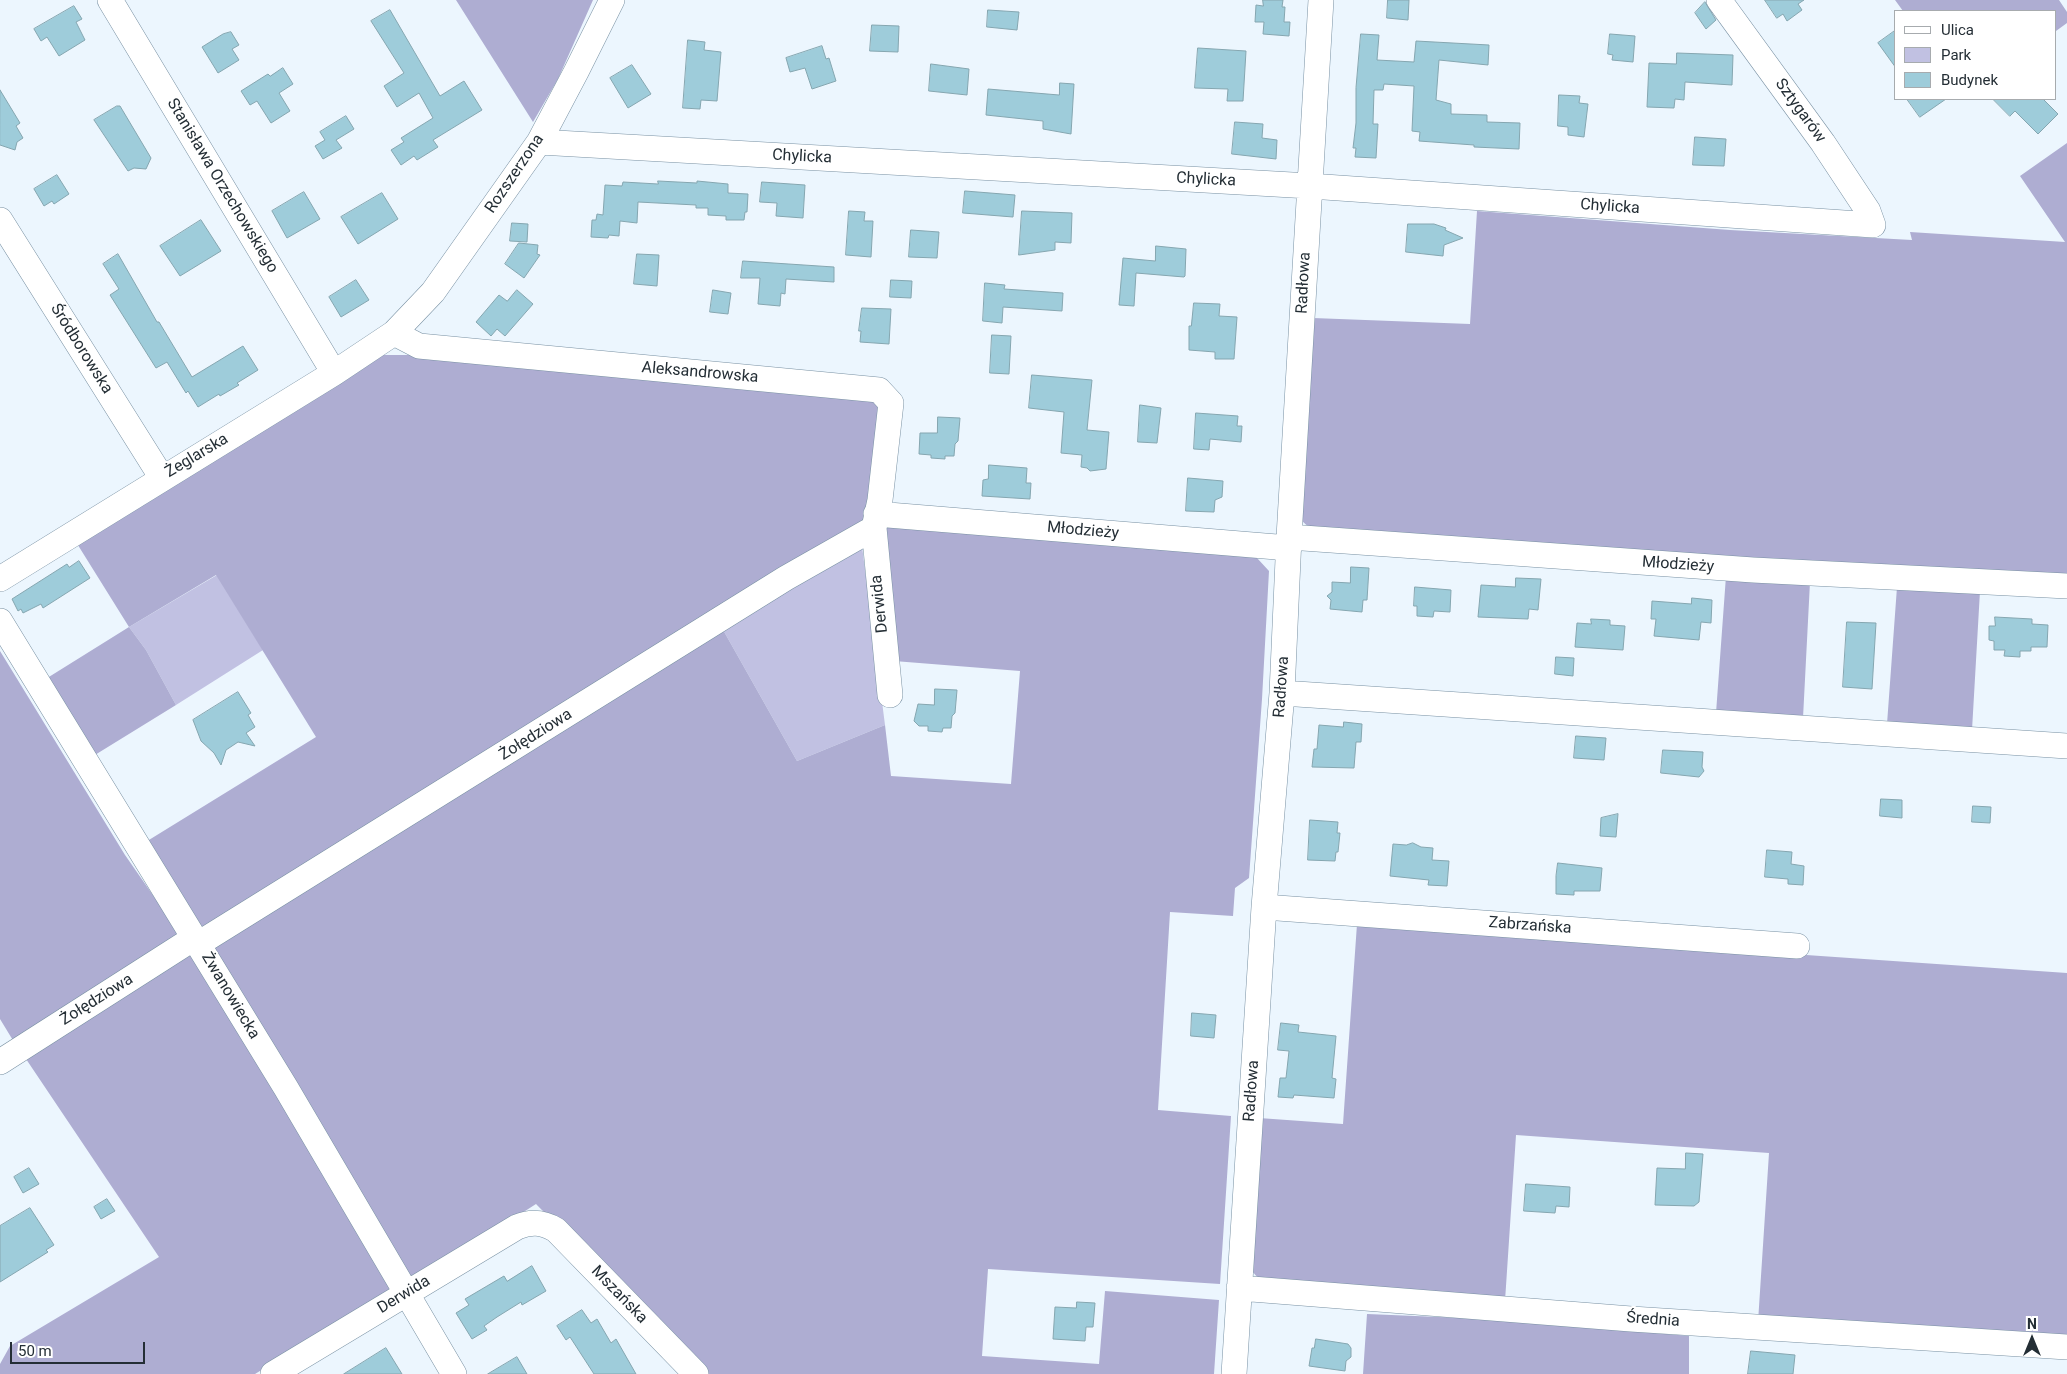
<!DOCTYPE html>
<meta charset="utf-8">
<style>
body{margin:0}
#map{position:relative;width:2067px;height:1374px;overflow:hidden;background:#ecf6fe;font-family:Roboto,sans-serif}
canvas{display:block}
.legend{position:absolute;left:1894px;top:10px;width:162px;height:90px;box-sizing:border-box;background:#fff;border:1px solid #a7abae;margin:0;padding:6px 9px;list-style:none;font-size:15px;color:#242e35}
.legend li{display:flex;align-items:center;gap:10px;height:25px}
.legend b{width:25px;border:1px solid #a7abae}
.north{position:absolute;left:2007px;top:1314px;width:50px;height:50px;-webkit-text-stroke:4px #fff;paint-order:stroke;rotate:0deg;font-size:14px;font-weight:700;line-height:20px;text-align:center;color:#242e35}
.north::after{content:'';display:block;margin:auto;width:18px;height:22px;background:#242e35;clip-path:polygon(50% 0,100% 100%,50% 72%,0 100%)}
.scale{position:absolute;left:10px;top:1342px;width:135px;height:22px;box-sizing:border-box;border:2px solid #242e35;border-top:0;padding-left:6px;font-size:15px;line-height:18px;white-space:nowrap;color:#242e35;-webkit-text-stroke:4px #fff;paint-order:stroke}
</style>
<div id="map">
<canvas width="2067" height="1374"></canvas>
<ul class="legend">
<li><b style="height:6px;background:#fff"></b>Ulica</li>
<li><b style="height:14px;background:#c1c1e2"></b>Park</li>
<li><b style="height:14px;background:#9eccda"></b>Budynek</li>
</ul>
<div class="north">N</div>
<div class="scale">50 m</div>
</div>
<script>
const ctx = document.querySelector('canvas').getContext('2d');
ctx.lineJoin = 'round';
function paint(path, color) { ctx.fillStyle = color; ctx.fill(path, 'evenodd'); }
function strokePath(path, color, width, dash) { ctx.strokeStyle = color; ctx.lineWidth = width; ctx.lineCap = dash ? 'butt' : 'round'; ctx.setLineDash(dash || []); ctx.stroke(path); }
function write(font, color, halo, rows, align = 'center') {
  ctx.font = font + ' Roboto,sans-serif'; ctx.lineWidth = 4; ctx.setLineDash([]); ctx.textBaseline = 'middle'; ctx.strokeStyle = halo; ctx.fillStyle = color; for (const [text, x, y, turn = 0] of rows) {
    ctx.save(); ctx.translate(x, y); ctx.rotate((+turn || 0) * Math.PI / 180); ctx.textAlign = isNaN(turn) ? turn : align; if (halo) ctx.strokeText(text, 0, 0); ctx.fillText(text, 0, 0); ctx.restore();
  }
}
const green = new Path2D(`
 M862,546L885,725L797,761L722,628Z
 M217,575L263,650L176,705L146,650L129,627Z`);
const forest = new Path2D(`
 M456,0H593L558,79L533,122Z
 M1895,0H2059L2067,12V23L2056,31V11H1903Z
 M2067,143V581L1314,532L1301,520L1313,318L1470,324L1477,211L1730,230L1912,240L1910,232L2065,242L2020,176Z
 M374,355H426L881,402L869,520L201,935L144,843L316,737L216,575L129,627L146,650L176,705L90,758L44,680L129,627L76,542Z
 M879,520L1257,558L1269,571L1262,699L1249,878L1235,888L1233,916L1170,912L1158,1110L1231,1116L1220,1284L988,1269L982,1356L1099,1364L1105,1291L1219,1300L1214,1374H703L536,1204L413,1283L208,946L722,628L797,761L885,725L891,776L1011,784L1020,671L894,661Z
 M1726,576L1810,582L1803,718L1716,713Z
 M1897,587L1980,591L1972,730L1887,724Z
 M0,651L125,855L182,937L14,1042L0,1019Z
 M1357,924L2067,973V1343L1758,1322L1769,1153L1516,1135L1505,1301L1265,1286L1252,1271L1259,1118L1343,1124Z
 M193,947L393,1289L255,1374H0V1364L10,1346L159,1257L22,1053Z
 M1367,1314L1511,1320L1689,1336V1374H1363Z`);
const building = new Path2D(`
 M1263,0H1283L1282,7H1285L1284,22H1290L1289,36L1263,34L1264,22H1255L1256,5L1263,6Z
 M1388,0H1409L1408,20L1387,18Z
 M1765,0H1804L1798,4L1802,10L1787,21L1783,14L1777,18Z
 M1705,2L1716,20L1706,29L1695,13Z
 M74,6L82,19L76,22L85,40L59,56L47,37L41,41L34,29Z
 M390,10L440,96L464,81L482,110L433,140L438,147L417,160L414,156L401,165L391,150L404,142L401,138L433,118L419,93L397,107L384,86L404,73L371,21Z
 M988,10L1019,12L1017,30L987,27Z
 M872,25L899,26L898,52L870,51Z
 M1896,30V68L1878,43Z
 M231,32L239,45L232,49L239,60L218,73L202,47L223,34Z
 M1361,34L1379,35L1377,60L1414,62L1416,41L1489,45L1488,65L1439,60L1436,100L1451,104V114L1487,115V122L1520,123L1519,149L1474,147V145L1419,141L1420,132L1412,131L1414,86L1384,84L1383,90H1374L1373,124H1378L1376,158L1355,157L1356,148H1353L1356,123V88Z
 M1610,34L1635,36L1633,62L1612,60L1613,55L1608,54Z
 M688,40L705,42L704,50L721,52L717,101L701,100L700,109L683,108Z
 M822,46L826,59L829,58L836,81L812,89L805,68L790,72L786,58Z
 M1198,48L1246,51L1243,101H1227L1228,89L1195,88Z
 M1677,53L1733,55L1732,85L1685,82L1684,100L1675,99L1674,108L1647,107L1649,63L1676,64Z
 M931,64L969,69L967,95L929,91Z
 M632,65L651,94L628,108L610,78Z
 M283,68L293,84L279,93L290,111L271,123L257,101L250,105L241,91L268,74L270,76Z
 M1060,83L1074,84L1071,134L1043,129V121L986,115L988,89L1059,95Z
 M0,90L20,123L16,126L23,138L17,142L15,150L0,145Z
 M1559,95L1580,96L1579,103L1588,104L1584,137L1568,135V127L1558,126Z
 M1907,99H1946L1920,117Z
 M1993,99H2043L2058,114L2038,134L2015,111L2010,116Z
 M117,106H120L151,158L146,169L134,168L128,171L94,120Z
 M346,116L354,129L336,140L342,148L323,159L315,146L325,140L320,132Z
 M1235,122L1263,124L1262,138L1277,140L1276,159L1232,154Z
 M1695,137L1726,139L1724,166L1693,165Z
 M57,175L69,194L54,204L52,201L44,206L34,189Z
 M658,181L697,183V181L728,184V193L748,194L747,212H745L744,220H726V216L708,215V208H696V205L638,202L637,223L620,221L619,236L609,235L608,238L591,237L592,220H596L597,214L603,215L605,185L622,186L623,182L658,184Z
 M762,182L805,185L803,218L776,216L777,203L760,202Z
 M965,191L1015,195L1013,217L963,213Z
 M304,192L320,219L287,238L272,211Z
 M382,193L398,219L358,244L341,217Z
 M849,211L865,212L864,221H873L871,257L846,255Z
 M1022,211L1072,213L1071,243L1055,242V250L1019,255Z
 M201,220L221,251L180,276L160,246Z
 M512,223L528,224L527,242L510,241Z
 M1408,224H1434L1446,228L1445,230L1463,238L1444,245L1443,256L1406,252Z
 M911,230L939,232L937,258L909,257Z
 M519,243L538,245L537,254L540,255L524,278L505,264Z
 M1156,246L1186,249L1185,276L1184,277L1136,273L1134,306L1119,305L1123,258L1155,261Z
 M118,254L157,322H159L192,377L243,346L258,370L237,383L239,385L220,396L219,394L198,407L188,391L186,393L167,362L156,368L110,295L119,289L103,264Z
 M637,254L659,255L657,286L634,284Z
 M743,261L834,267V282L786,279L785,294L781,293L780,306L758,304L760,278H741Z
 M356,280L369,300L341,317L329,297Z
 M891,280L912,281L911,298L890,297Z
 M985,283L1005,285L1004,289L1063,293L1062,311L1003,307L1002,323L983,321Z
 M517,290L533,304L505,336L497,329L491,336L476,322L499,295L507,301Z
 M713,290L731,293L728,314L710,312Z
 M1194,303L1220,304L1219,316L1237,317L1234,359H1215V352L1189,350V326H1191Z
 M862,308L891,309L889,344L860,342L861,331H859Z
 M992,335L1011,336L1009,374L990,373Z
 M1032,375L1092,380L1087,430L1109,432L1106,469L1090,471L1087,468L1081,467L1082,455L1061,453L1064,412L1029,408Z
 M1140,405L1161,408L1157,443L1138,442Z
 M1196,413L1238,416L1237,426H1242L1241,442L1210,439L1209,450L1194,449Z
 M938,417L960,418L958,441L955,444L954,456H945V459L931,458V455L919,454L920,433H937Z
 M989,465L1027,468L1026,483H1031L1030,499L982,496L983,480L988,479Z
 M1188,478L1223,481L1222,497L1215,500L1214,512L1186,511Z
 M79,561L90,578L43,608L41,604L23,613L21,609L18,611L12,599L67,564L69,567Z
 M1351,567L1369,568L1367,600H1363L1362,612L1330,609L1331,600L1327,596L1332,592V582L1350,583Z
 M1516,578L1541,579L1538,610L1529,609L1528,619L1478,617L1481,585L1515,587Z
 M1415,587L1451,590L1450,612L1434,611L1433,617L1417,616V606H1414Z
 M1692,598L1712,600L1711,623L1701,622L1699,640L1654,636L1656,619H1651L1652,601L1691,604Z
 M1995,617L2032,619V624L2048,625L2047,647H2031V651H2020V657L2004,656L2005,650H1994V641L1989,640V626H1995Z
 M1591,619L1610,620V625L1625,626L1623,650L1575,647L1577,623L1591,624Z
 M1847,622L1876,623L1872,689L1843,687Z
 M1556,657L1574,658L1573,676L1555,674Z
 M935,689L957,690L955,713L952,716L951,728H943L942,732L928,731V726H919L914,721L918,704L934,705Z
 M238,692L251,713L248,715L255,727L246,733L255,746L238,742L226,750L221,765L214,753L201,741L193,720Z
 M1344,722L1362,724L1361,742H1356L1354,768L1312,767L1314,749H1317L1319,725L1343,727Z
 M1576,736L1606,738L1604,760L1574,758Z
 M1663,750L1703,752L1702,767L1704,771L1699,777L1661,773Z
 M1881,799L1902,800V818L1880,816Z
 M1973,806L1991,807L1990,823L1972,822Z
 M1618,814L1616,837L1600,836L1601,818Z
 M1310,820L1338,822L1337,833H1340L1338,852H1336L1335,861L1308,860Z
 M1413,843L1421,847L1433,848L1432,860L1449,861L1447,886L1428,885L1429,880L1390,876L1393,844L1406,845Z
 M1767,850L1792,852L1791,864L1804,866L1803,885L1788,884V879L1765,877Z
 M1558,863L1602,868L1600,891H1574V895L1556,894V876Z
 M1192,1013L1216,1015L1214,1038L1191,1036Z
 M1281,1023L1299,1025L1298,1032L1336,1036L1332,1078L1336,1079L1334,1098L1294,1095L1293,1098L1278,1097L1280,1078H1286L1289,1051L1278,1050Z
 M1686,1153L1703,1154L1699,1202L1694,1206L1655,1205L1657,1168L1685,1169Z
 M29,1168L39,1184L23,1193L14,1177Z
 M1526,1184L1570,1187L1569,1207L1556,1206L1555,1213L1524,1211Z
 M107,1199L115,1211L101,1219L94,1207Z
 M30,1208L54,1245L46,1250L48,1252L0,1282V1226Z
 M532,1266L546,1291L522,1305L521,1302L497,1317L484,1326L487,1330L472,1339L456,1313L469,1305L465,1299L504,1276L507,1281Z
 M1077,1302L1095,1303L1093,1327H1086L1085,1341L1053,1339L1055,1307L1076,1308Z
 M582,1310L591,1323L597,1319L611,1343L616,1339L636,1374H594L570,1337L566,1340L557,1326Z
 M1316,1339L1348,1344L1351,1348V1357L1346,1361L1345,1371L1309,1366L1312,1348H1314Z
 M386,1348L402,1374H344Z
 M1751,1351L1795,1355L1793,1374H1748Z
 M517,1357L527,1374H488Z`);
const minor = new Path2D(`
 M110,0L334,373
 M539,142L1310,186L1873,225L1868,211L1823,143L1719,0
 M0,220L162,478
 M394,333L419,346L879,390L891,403L880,500L874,528L890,695
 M876,514L1289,548
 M1289,537L1753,570L2067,586
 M0,579L334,373L394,333L433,292L539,142L576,72L612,0
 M0,621L286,1088L454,1374
 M1282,693L2067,746
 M1264,907L1797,946
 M198,944L786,578L874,528
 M0,1062L194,938
 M1239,1288L1631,1319L2067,1347
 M273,1374L517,1227C531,1221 543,1222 556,1230L696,1374
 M1234,1374L1264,907L1282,693L1289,537L1321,0`);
const streetNames = [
 ["Sztygarów",1800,111,54],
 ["Chylicka",802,157,3],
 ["Rozszerzona",515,174,-56],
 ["Chylicka",1206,180,3],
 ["Stanisława Orzechowskiego",222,186,59],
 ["Chylicka",1610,207,4],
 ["Radłowa",1304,283,-87],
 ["Śródborowska",81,349,58],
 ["Aleksandrowska",700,373,5],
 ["Żeglarska",197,456,-31],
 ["Młodzieży",1083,531,5],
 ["Młodzieży",1678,565,4],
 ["Derwida",880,604,-96],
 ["Radłowa",1282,687,-86],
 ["Żołędziowa",536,735,-32],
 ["Zabrzańska",1530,926,4],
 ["Żwanowiecka",230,996,59],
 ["Żołędziowa",97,1000,-32],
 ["Radłowa",1252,1091,-86],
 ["Derwida",404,1295,-31],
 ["Mszańska",619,1295,46],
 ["Średnia",1653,1320,4]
];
paint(green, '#c1c1e2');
paint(forest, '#aeadd2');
paint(building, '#9eccda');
strokePath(building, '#85a6b0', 1);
strokePath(minor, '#7991a3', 26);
strokePath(minor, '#fff', 25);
write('16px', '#242e35', '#fff', streetNames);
</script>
